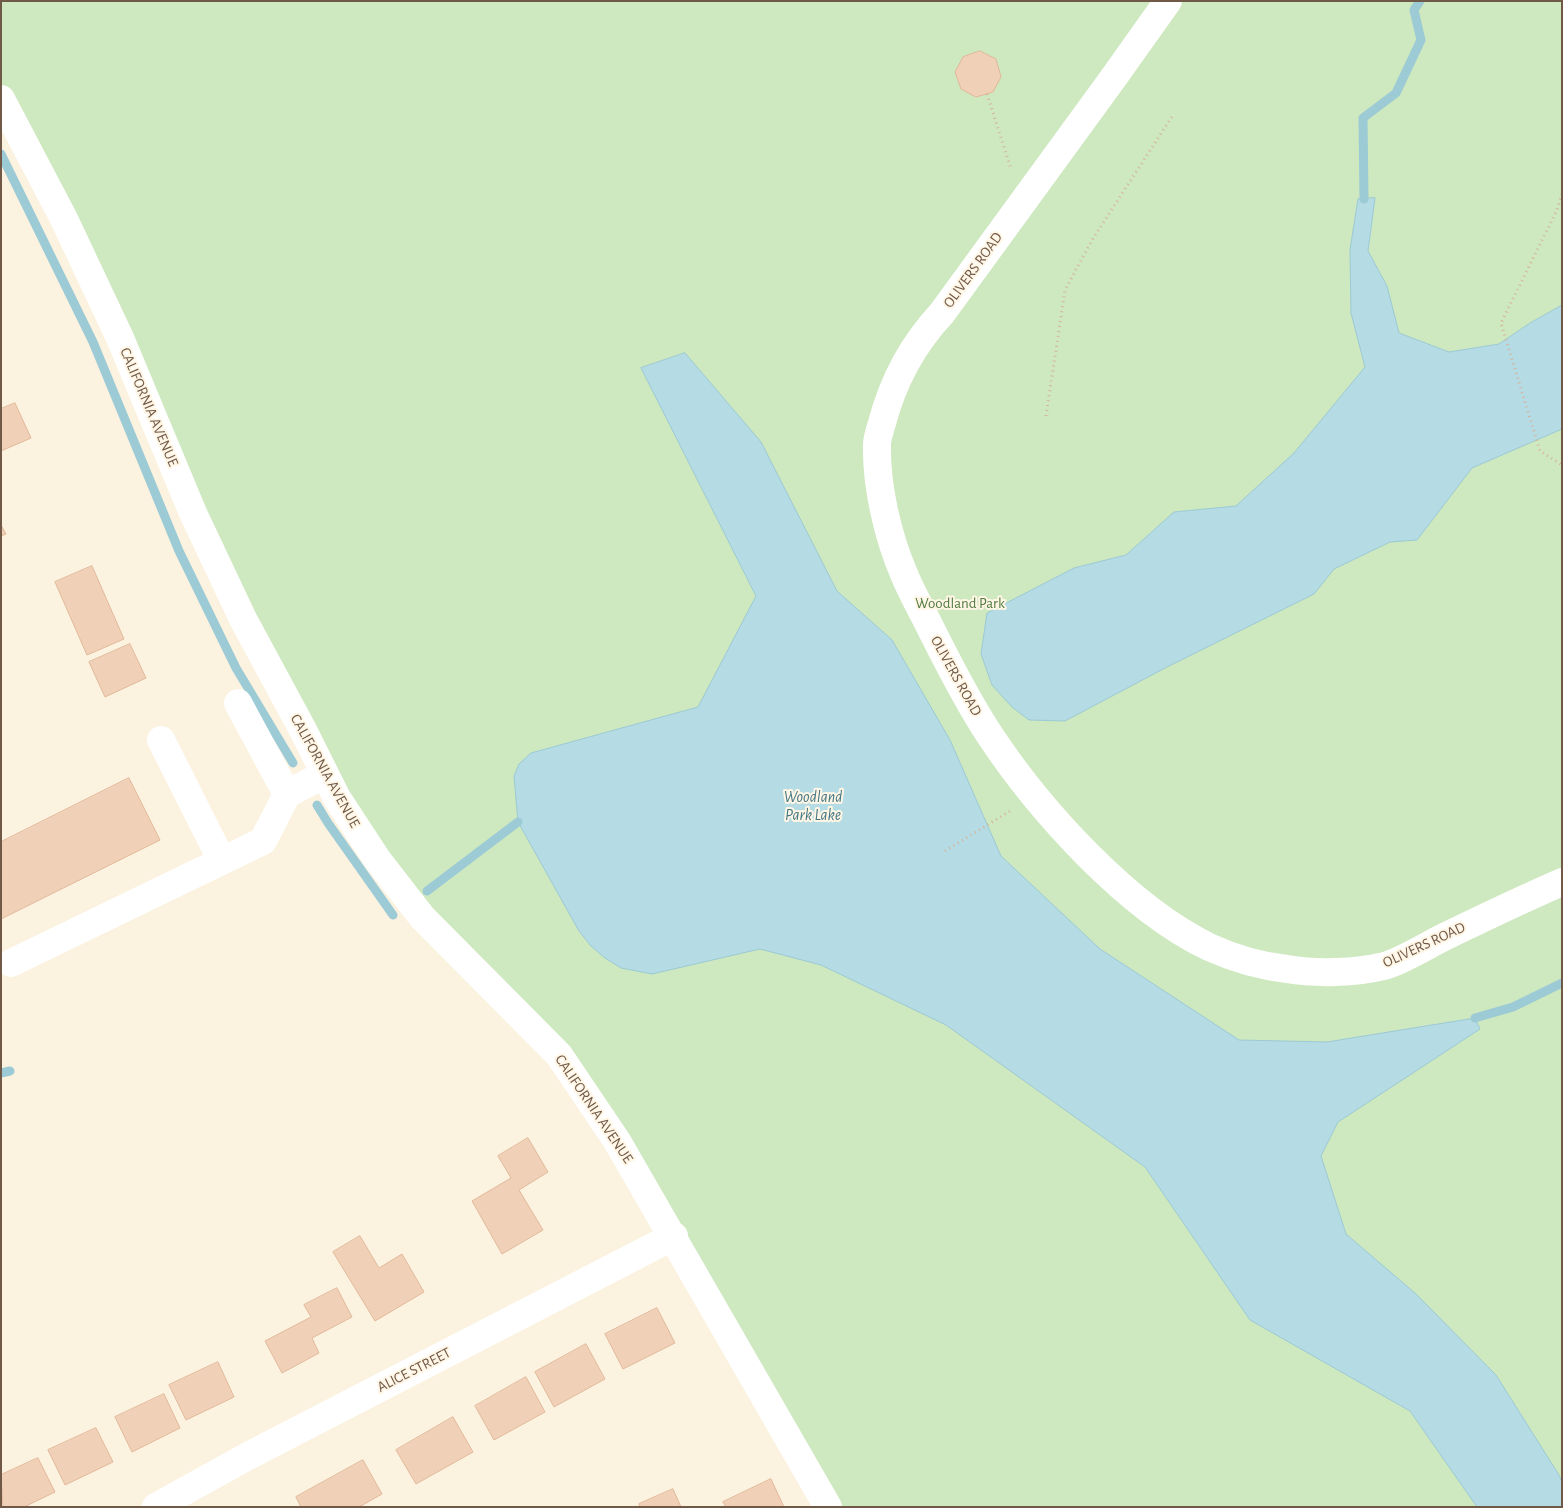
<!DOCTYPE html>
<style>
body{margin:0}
#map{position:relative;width:1563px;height:1508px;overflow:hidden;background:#fbf2e0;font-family:"Alegreya Sans",sans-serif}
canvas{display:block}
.frame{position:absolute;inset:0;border:2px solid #715948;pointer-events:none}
</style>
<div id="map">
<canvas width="1563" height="1508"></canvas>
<div class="frame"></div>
</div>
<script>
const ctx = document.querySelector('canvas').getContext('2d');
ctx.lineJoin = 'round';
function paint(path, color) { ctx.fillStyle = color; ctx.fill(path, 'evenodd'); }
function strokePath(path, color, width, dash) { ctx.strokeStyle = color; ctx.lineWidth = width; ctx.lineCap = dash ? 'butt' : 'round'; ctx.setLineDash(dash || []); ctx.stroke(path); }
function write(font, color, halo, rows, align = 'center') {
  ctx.font = font + ' "Alegreya Sans",sans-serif'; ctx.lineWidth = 4; ctx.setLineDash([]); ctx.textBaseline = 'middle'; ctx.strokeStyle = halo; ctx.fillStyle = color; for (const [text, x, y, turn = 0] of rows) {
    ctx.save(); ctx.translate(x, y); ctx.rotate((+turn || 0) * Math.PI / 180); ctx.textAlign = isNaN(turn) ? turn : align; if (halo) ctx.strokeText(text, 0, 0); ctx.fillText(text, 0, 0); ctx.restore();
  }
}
const green = new Path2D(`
 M1,1H1562V1507H828L559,1055L400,889L276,681L1,104Z`);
const water = new Path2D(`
 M1375,198L1368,251L1387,286L1399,333L1449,352L1499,344L1530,323L1562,305V429L1472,468L1417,540L1390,542L1334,569L1314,594L1165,668L1065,721L1029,720L1012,707L992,685L981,654L987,613L1074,568L1126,555L1174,512L1236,506L1294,453L1365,367L1351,313L1350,250L1358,199Z
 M685,353L761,442L837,591L892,640L950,740L1001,856L1100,949L1239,1040L1327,1042L1475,1018L1480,1029L1338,1122L1321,1156L1346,1234L1416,1294L1496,1375L1559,1475L1562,1482V1507H1477L1410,1411L1250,1320L1145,1167L946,1025L821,965L760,949L652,974L621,968L605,958L591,946L579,931L518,822L514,776L519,764L531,753L698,707L756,596L641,368Z`);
const stream = new Path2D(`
 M1,154L93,342L179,551L236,668L293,763
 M1364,199L1363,118L1396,93L1421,40L1414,10L1420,1
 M317,805L328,823L393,915
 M427,891L518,822
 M1475,1018L1513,1007L1562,983
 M1,1073L10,1071`);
const building = new Path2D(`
 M980,51L996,59L1001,77L993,92L976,97L961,89L955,72L963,57Z
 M15,403L31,438L1,451V409Z
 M1,525L6,534L1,536Z
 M92,566L124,639L87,655L55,582Z
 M130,644L146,678L105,697L89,662Z
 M129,778L160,840L1,919V842Z
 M528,1138L548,1172L519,1190L543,1230L502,1254L472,1201L511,1178L498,1156Z
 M360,1236L379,1268L402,1254L424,1292L375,1321L333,1252Z
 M337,1288L352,1317L312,1338L319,1353L282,1373L265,1341L311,1317L304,1305Z
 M657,1308L675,1343L623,1369L605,1334Z
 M586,1344L605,1379L554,1407L535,1372Z
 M218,1362L234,1397L186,1420L169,1385Z
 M526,1377L545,1412L494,1440L475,1406Z
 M164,1394L180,1428L132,1452L115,1417Z
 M453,1417L473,1452L416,1484L396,1450Z
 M96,1428L113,1462L65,1485L48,1450Z
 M38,1458L55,1492L24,1507H3L1,1475Z
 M363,1460L382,1494L359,1507H301L296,1497Z
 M771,1479L784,1507H726L723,1502Z
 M673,1489L681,1507H640L639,1504Z`);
const path = new Path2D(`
 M987,94L1011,169
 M1562,194L1557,210L1501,323L1540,451L1562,465
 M1046,416L1065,290L1092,240L1173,115
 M945,851L1010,811`);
const minor = new Path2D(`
 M1168,1L1114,77L942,313C913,344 893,381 882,423C880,430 877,438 877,445C876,486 888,537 904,574C912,594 923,612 932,631C950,667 969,704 991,737C1041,812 1128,908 1209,947C1233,958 1261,966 1287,969C1317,974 1355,973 1384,966C1400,962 1426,946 1442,938C1481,919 1521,900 1562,882
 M1,99L64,219L120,338L193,513L243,619L304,732L337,798L377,859L422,917L559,1055L617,1141L828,1507
 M238,703L287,794
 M161,740L222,861
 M11,963L263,841L287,794L325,774
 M156,1507L248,1456L674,1236`);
const streetNames = [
 ["OLIVERS ROAD",973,270,-54],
 ["CALIFORNIA AVENUE",149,407,67],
 ["OLIVERS ROAD",956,676,61],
 ["CALIFORNIA AVENUE",325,771,61],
 ["OLIVERS ROAD",1424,945,-25],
 ["CALIFORNIA AVENUE",594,1109,56],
 ["ALICE STREET",414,1370,-27]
];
const parkNames = [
 ["Woodland Park",960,603]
];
const waterNames = [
 ["Woodland",813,797],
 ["Park Lake",813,815]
];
paint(green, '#cee8bf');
paint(water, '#b5dbe4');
strokePath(water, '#9ccad5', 1);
strokePath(stream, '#9ccad5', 9);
paint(building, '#f0d1b8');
strokePath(building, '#e2b899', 1);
strokePath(path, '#d4b49c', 3, [1, 4]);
strokePath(minor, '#fff', 28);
write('15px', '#715948', '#fff6e5', streetNames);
write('15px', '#527c43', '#fff6e5', parkNames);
write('italic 16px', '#427685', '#fff6e5', waterNames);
</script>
